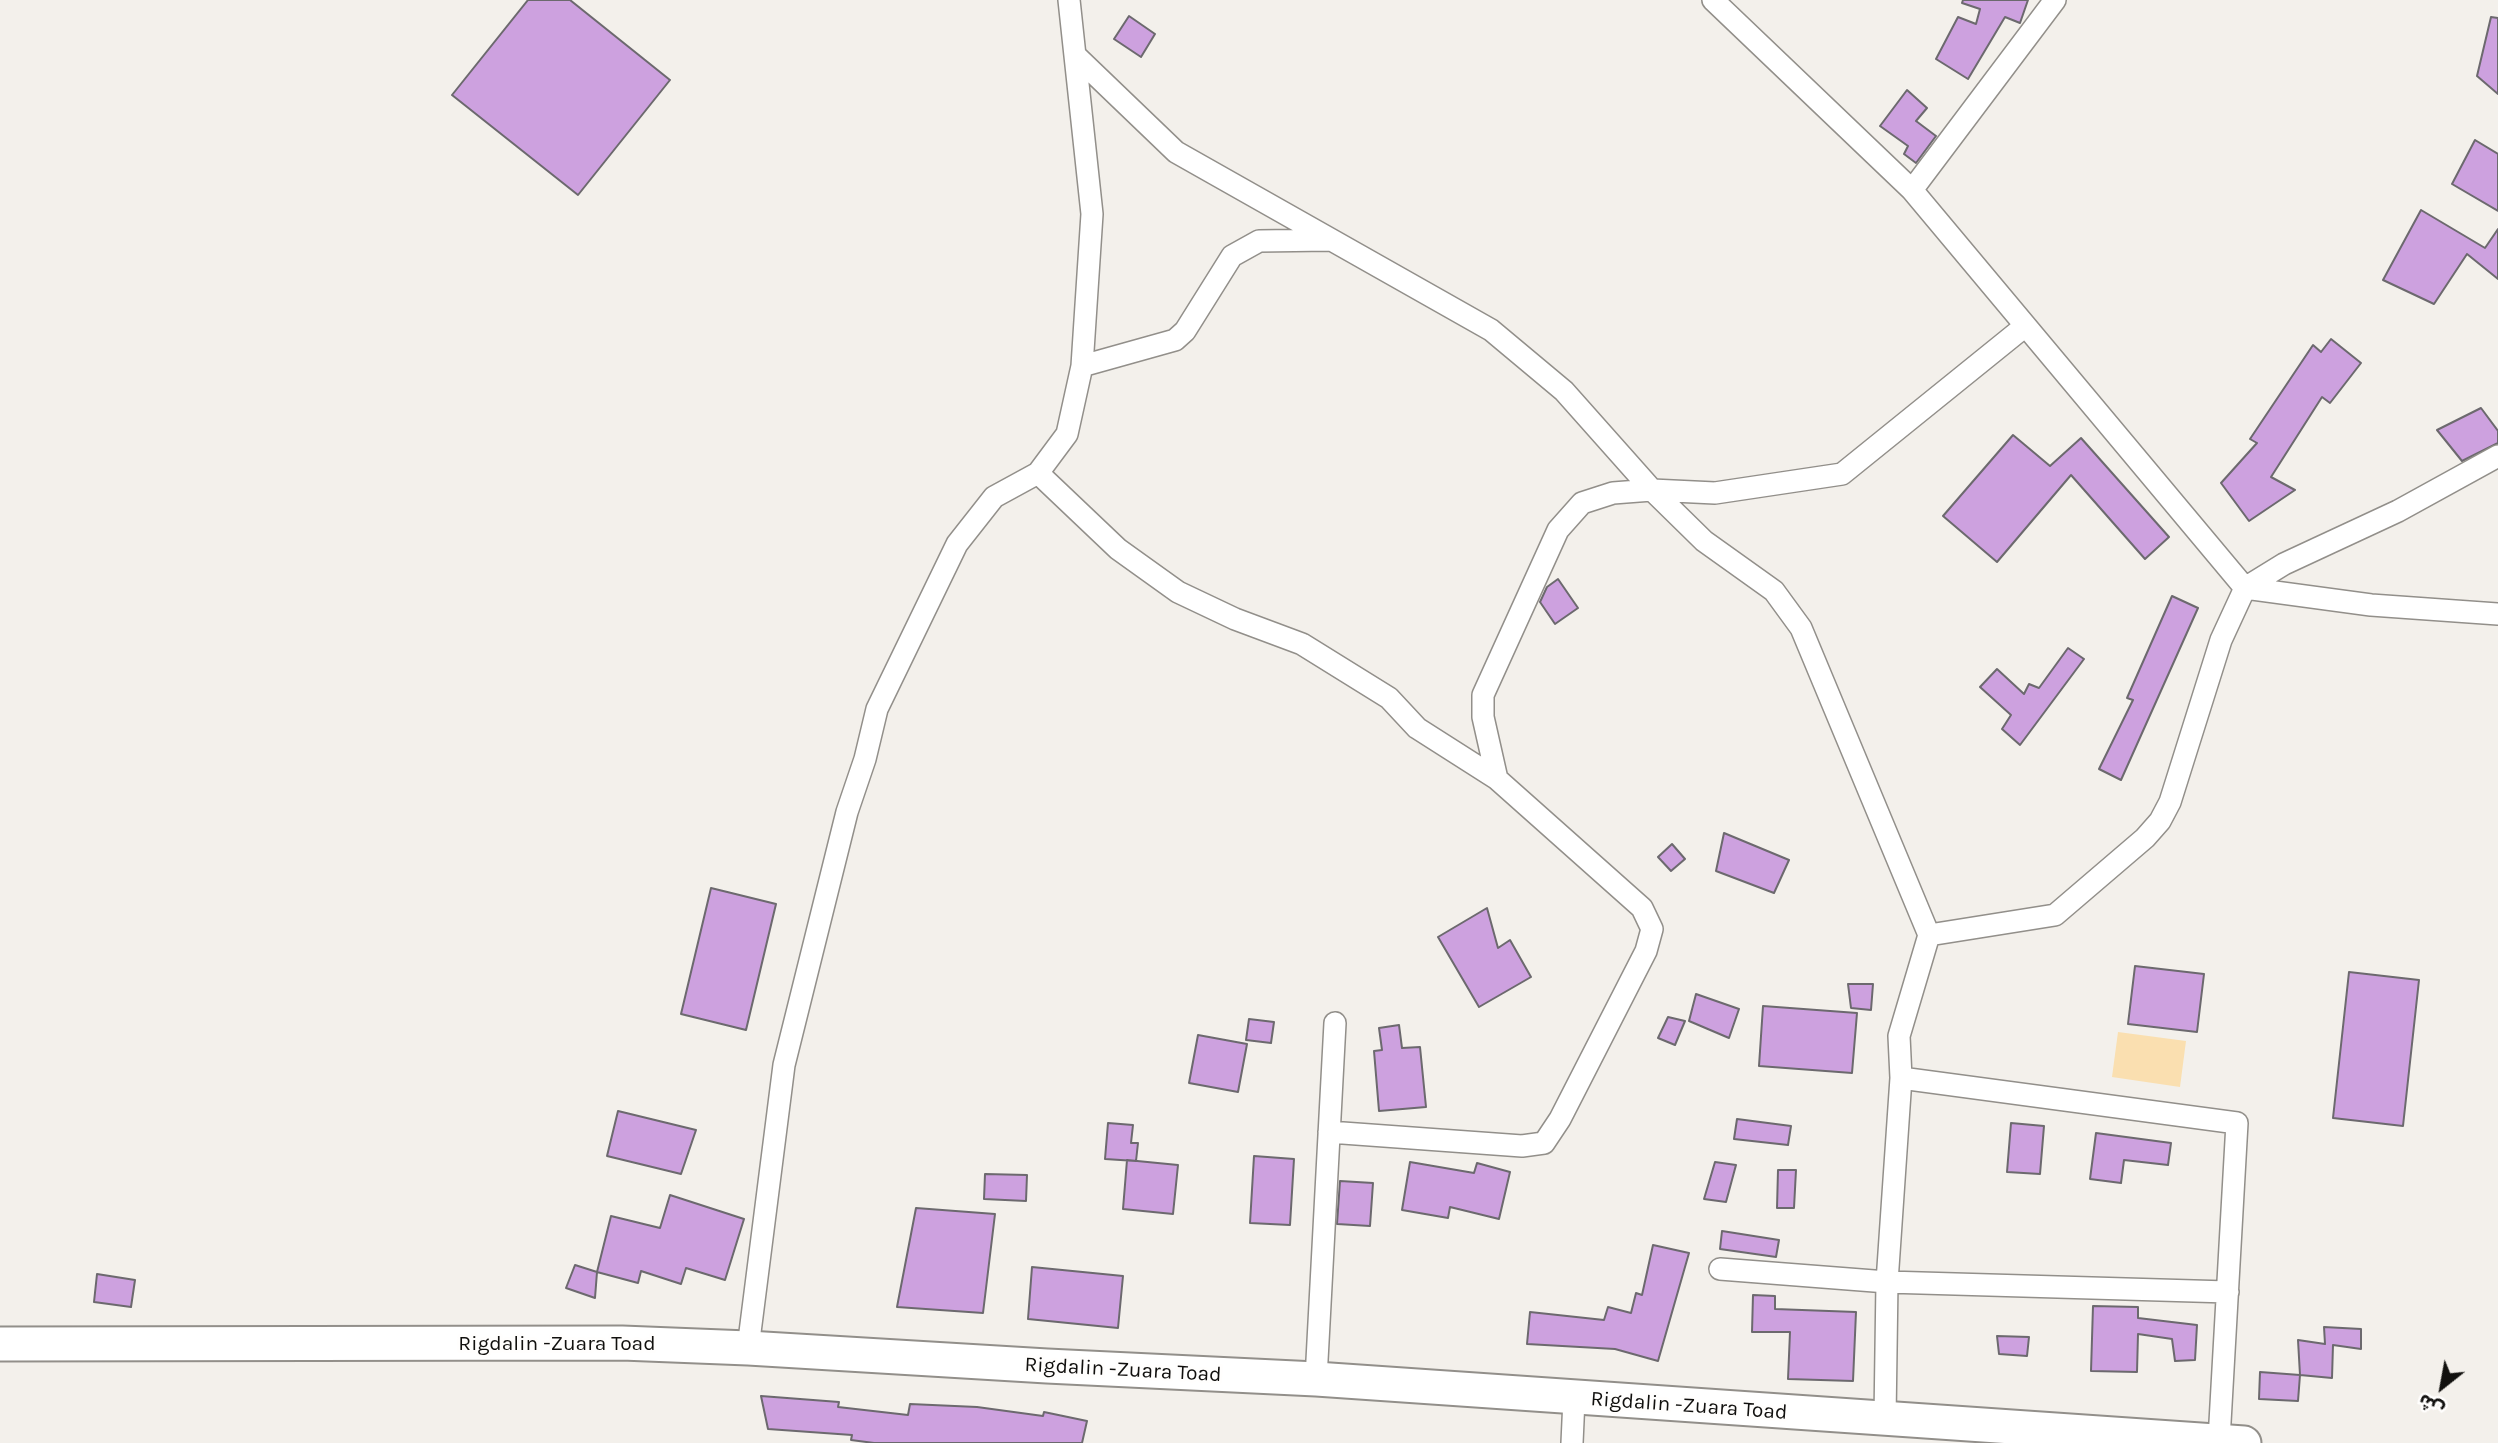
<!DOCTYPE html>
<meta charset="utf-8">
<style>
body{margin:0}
#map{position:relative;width:2498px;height:1443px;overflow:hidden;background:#f3f0eb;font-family:Karla,"Noto Sans Arabic",sans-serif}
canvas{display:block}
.north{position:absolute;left:2407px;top:1352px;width:70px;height:70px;-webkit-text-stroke:5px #fffefd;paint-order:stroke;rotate:211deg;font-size:19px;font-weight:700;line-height:28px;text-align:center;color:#11100e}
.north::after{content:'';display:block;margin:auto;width:24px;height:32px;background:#11100e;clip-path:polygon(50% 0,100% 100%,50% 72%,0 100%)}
</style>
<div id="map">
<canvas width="2498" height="1443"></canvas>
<div class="north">ش</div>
</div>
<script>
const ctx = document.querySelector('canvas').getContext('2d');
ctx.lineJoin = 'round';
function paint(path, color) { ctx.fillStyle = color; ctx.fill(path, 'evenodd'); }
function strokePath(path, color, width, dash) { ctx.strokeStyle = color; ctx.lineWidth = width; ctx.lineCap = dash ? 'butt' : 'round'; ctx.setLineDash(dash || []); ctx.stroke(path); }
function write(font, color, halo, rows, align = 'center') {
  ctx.font = font + ' Karla,sans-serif'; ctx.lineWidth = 6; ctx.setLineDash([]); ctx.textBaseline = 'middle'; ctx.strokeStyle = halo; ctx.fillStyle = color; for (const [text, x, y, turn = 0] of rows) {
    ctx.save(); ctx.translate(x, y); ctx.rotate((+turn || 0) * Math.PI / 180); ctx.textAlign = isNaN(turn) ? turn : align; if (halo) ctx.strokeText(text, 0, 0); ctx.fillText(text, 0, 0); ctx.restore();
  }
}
const green = new Path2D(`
 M2118,1032L2186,1041L2180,1087L2112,1077Z`);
const building = new Path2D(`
 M528,0H570L670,80L578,195L452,95Z
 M1963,0H2028L2020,23L2005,17L1968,79L1936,59L1958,17L1976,24L1980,9L1962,3Z
 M1129,16L1155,34L1141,57L1114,39Z
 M2491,17L2498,18V94L2477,76Z
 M1907,90L1927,108L1916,121L1936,136L1916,163L1904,154L1908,146L1880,126Z
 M2475,140L2498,154V211L2452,184Z
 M2421,210L2485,248L2498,229V279L2467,254L2434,304L2383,280Z
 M2331,339L2361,363L2330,403L2322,397L2271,477L2295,490L2249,521L2221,483L2257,443L2250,439L2313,345L2321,352Z
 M2481,408L2498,431V443L2462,461L2437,430Z
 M2013,435L2050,466L2081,438L2169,537L2145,559L2071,475L1997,562L1943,516Z
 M1558,579L1578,608L1555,624L1540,602L1547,587Z
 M2172,596L2198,608L2121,780L2099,769L2133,700L2127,698Z
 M2068,648L2084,659L2020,745L2002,729L2011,715L1980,687L1997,669L2024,694L2029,684L2039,688Z
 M1724,833L1789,860L1774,893L1716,871Z
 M1672,844L1685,859L1671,871L1658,857Z
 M711,888L776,904L746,1030L681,1014Z
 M1487,908L1498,948L1510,940L1531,977L1479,1007L1438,937Z
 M2135,966L2204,974L2197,1032L2128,1024Z
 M2349,972L2419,980L2403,1126L2333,1118Z
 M1848,984H1873L1871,1010L1851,1008Z
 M1696,994L1739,1009L1729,1038L1689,1021Z
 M1763,1006L1857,1013L1852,1073L1759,1066Z
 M1668,1017L1685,1021L1675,1045L1658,1038Z
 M1249,1019L1274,1022L1271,1043L1246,1040Z
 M1399,1025L1402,1048L1420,1047L1426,1107L1379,1111L1374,1051L1382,1050L1379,1028Z
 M1198,1035L1247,1044L1238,1092L1189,1083Z
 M618,1111L696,1130L681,1174L607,1156Z
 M1737,1119L1791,1126L1788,1145L1734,1139Z
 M1108,1123L1133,1125L1131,1143H1138L1136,1161L1105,1159Z
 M2011,1123L2044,1126L2040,1174L2007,1172Z
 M2096,1133L2171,1143L2168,1165L2124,1160L2121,1183L2090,1179Z
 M1254,1156L1294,1159L1290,1225L1250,1223Z
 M1127,1160L1178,1165L1173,1214L1123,1209Z
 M1410,1162L1474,1173L1477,1163L1510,1172L1499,1219L1450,1207L1448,1218L1402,1210Z
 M1715,1162L1736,1165L1726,1202L1704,1199Z
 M1778,1170H1796L1794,1208H1777Z
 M985,1174L1027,1175L1026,1201L984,1199Z
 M1340,1181L1373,1183L1370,1226L1337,1224Z
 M670,1195L744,1219L725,1280L686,1268L681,1284L641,1271L638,1283L597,1272L611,1216L660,1228Z
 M916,1208L995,1214L983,1313L897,1307Z
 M1722,1231L1779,1240L1776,1257L1720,1249Z
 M1653,1245L1689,1253L1658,1361L1615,1349L1527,1344L1530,1312L1604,1320L1608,1307L1631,1313L1636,1293L1642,1295Z
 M575,1265L597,1272L595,1298L566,1288Z
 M1032,1267L1123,1276L1118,1328L1028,1319Z
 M97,1274L135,1280L131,1307L94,1302Z
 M1753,1295L1775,1296V1309L1856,1312L1853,1381L1788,1379L1790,1332H1752Z
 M2093,1306L2138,1307V1318L2197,1325L2195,1360L2175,1361L2172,1339L2138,1334L2137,1372L2091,1371Z
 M2324,1327L2361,1329V1349L2333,1345L2332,1378L2300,1375L2298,1340L2325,1344Z
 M1997,1336L2029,1337L2027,1356L1999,1354Z
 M2260,1372L2300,1375L2298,1401L2259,1399Z
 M761,1396L839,1402L838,1407L908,1415L910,1404L977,1407L1043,1416L1044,1412L1087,1421L1082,1443H874L851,1440L852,1435L768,1429Z`);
const street = new Path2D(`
 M1713,0L1912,190L2245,588L2371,605L2498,614
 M1076,56L1176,152L1491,330L1564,391L1652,490L1704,541L1774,591L1801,628L1929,935
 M1912,190L2055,0
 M1082,366L1175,340L1185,331L1232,256L1259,241L1329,240
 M1038,473L1118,549L1178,592L1235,619L1302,644L1389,698L1417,728L1497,779L1642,908L1652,929L1646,951L1560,1119L1544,1143L1522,1146L1329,1132
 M1497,779L1483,717V695L1558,530L1582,503L1613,493L1652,490L1715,493L1842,474L2024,327
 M1901,1078L2237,1123L2219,1440
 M1720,1269L1887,1282L2228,1292
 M748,1348L784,1065L847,812L865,759L877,709L957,544L994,497L1038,473L1067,434L1082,366L1092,214L1069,0
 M1316,1379L1335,1023
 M1885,1418L1887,1282L1901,1078L1899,1036L1929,935L2055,915L2145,838L2160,821L2170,802L2221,640L2245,588L2284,564L2398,511L2498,456
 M1572,1443L1574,1399`);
const primary = new Path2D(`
 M0,1344L622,1343L748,1348L1047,1366L1316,1379L2244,1443`);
const streetNames = [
 ["Rigdalin -Zuara Toad",557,1344],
 ["Rigdalin -Zuara Toad",1123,1370,3],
 ["Rigdalin -Zuara Toad",1689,1406,4]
];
paint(green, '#fadfb0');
paint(building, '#cda1df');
strokePath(building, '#6c696e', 2);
strokePath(street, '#928f8a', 24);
strokePath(primary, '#928f8a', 37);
strokePath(street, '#fff', 21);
strokePath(primary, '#fff', 33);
write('21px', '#11100e', '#fffefd', streetNames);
</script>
